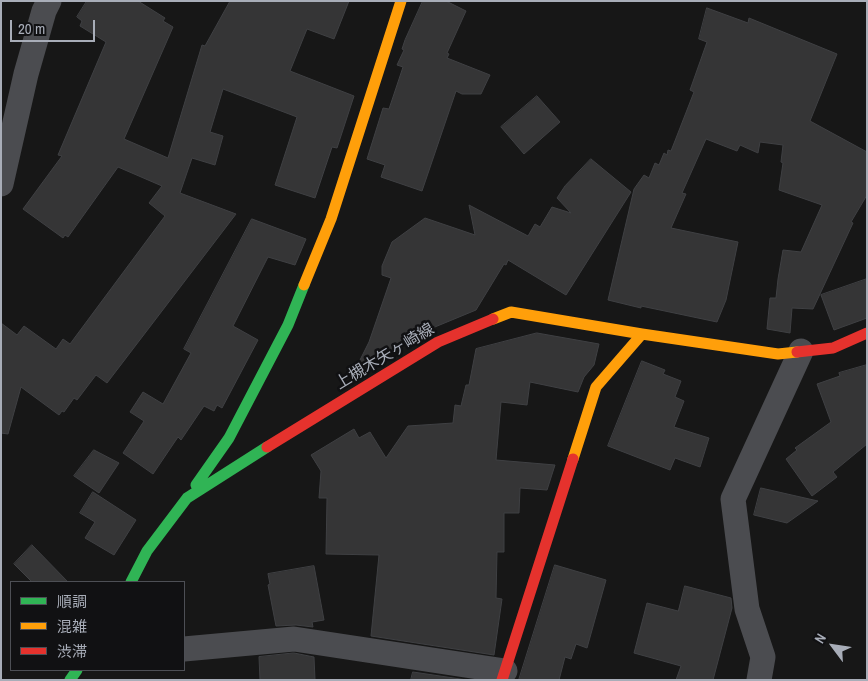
<!DOCTYPE html>
<meta charset="utf-8">
<style>
body{margin:0}
#map{position:relative;width:868px;height:681px;overflow:hidden;background:#171717;font-family:"Archivo Narrow","Noto Sans JP",sans-serif}
canvas{display:block}
.frame{position:absolute;inset:0;border:2px solid #a8adb8;pointer-events:none}
.legend{position:absolute;left:10px;top:581px;width:175px;height:90px;box-sizing:border-box;background:#111113;border:1px solid #4d4f55;margin:0;padding:6px 9px;list-style:none;font-size:15px;color:#a8adb8}
.legend li{display:flex;align-items:center;gap:10px;height:25px}
.legend b{width:25px;border:1px solid #4d4f55}
.north{position:absolute;left:808px;top:621px;width:50px;height:50px;-webkit-text-stroke:4px #111113;paint-order:stroke;rotate:301deg;font-size:14px;font-weight:700;line-height:20px;text-align:center;color:#a8adb8}
.north::after{content:'';display:block;margin:auto;width:18px;height:22px;background:#a8adb8;clip-path:polygon(50% 0,100% 100%,50% 72%,0 100%)}
.scale{position:absolute;left:10px;top:20px;width:85px;height:22px;box-sizing:border-box;border:2px solid #a8adb8;border-top:0;padding-left:6px;font-size:15px;line-height:18px;white-space:nowrap;color:#a8adb8;-webkit-text-stroke:4px #111113;paint-order:stroke}
</style>
<div id="map">
<canvas width="868" height="681"></canvas>
<div class="frame"></div>
<ul class="legend">
<li><b style="height:6px;background:#30b455"></b>順調</li>
<li><b style="height:6px;background:#ff9f0a"></b>混雑</li>
<li><b style="height:6px;background:#e5322d"></b>渋滞</li>
</ul>
<div class="north">N</div>
<div class="scale">20 m</div>
</div>
<script>
const ctx = document.querySelector('canvas').getContext('2d');
ctx.lineJoin = 'round';
function paint(path, color) { ctx.fillStyle = color; ctx.fill(path, 'evenodd'); }
function strokePath(path, color, width, dash) { ctx.strokeStyle = color; ctx.lineWidth = width; ctx.lineCap = dash ? 'butt' : 'round'; ctx.setLineDash(dash || []); ctx.stroke(path); }
function write(font, color, halo, rows, align = 'center') {
  ctx.font = font + ' "Archivo Narrow","Noto Sans JP",sans-serif'; ctx.lineWidth = 5; ctx.setLineDash([]); ctx.textBaseline = 'middle'; ctx.strokeStyle = halo; ctx.fillStyle = color; for (const [text, x, y, turn = 0] of rows) {
    ctx.save(); ctx.translate(x, y); ctx.rotate((+turn || 0) * Math.PI / 180); ctx.textAlign = isNaN(turn) ? turn : align; if (halo) ctx.strokeText(text, 0, 0); ctx.fillText(text, 0, 0); ctx.restore();
  }
}
const building = new Path2D(`
 M87,1H138L165,18L163,21L173,27L124,139L168,158L202,45L205,46L230,1H349L334,39L307,29L290,71L354,96L337,148L332,147L315,198L275,185L297,117L223,89L210,132L223,136L215,165L192,158L180,193L236,214L107,383L96,375L77,400L74,398L64,412L62,411L59,415L21,387L8,434L1,433V323L17,335L24,326L56,349L63,339L70,344L165,216L149,203L162,186L118,167L68,237L65,235L63,238L23,209L62,156L58,155L106,42L80,26L82,21L77,17Z
 M423,1H446L466,11L447,53L449,54L447,58L490,75L481,94H462L456,91L422,191L381,177L385,165L367,159L383,108L389,109L403,67L397,65L404,50L402,49L405,40Z
 M707,8L748,23L749,18L837,54L810,121L867,152V195L851,222L853,223L813,309L792,308L790,333L767,329L770,298H776L778,279L783,250L801,252L822,205L779,190L783,163L781,162L783,145L760,142L758,153L740,145L737,151L706,139L682,193L686,194L671,228L738,242L726,300L717,322L641,306V308L608,300L634,189L644,175L649,178L655,163L659,165L664,153L667,155L668,150L671,151L694,92L690,90L707,42L699,39Z
 M537,96L560,122L524,154L501,127Z
 M591,159L631,192L566,295L508,260L506,265L504,264L476,310L430,329L366,368L358,364L369,342L390,281L391,278L382,275V266L392,242L425,218L475,235L469,205L528,236L535,224L540,227L552,207L571,213L557,198L565,186Z
 M252,219L306,239L295,265L268,257L233,326L258,340L222,408L217,405L214,411L204,406L181,440L178,437L153,474L123,453L144,421L130,412L143,392L163,404L191,353L184,349Z
 M867,279V318L834,330L821,295Z
 M537,333L599,344L594,365L584,377L578,392L530,382L527,405L501,402L496,460L555,465L547,490L520,488L519,513H504V552H497L496,598L502,599L494,655L371,636L379,555L326,554L327,498H319L321,471L311,455L354,429L359,438L370,432L386,458L408,426L453,423L455,405L461,406L466,385H469L476,349Z
 M642,361L665,370L663,374L681,381L675,397L684,401L674,427L709,438L700,467L675,458L670,470L608,446Z
 M867,365V444L833,472L837,477L812,496L786,459L797,450L795,448L831,422L817,384L840,376L839,373Z
 M94,450L119,463L99,493L74,476Z
 M761,488L818,501L787,523L754,515Z
 M93,492L136,520L114,555L85,538L95,522L80,513Z
 M32,545L68,582H32L14,564Z
 M555,565L606,580L587,648L576,644L571,659L565,657L559,680H519Z
 M314,566L324,620L312,622L313,627L296,625L276,626L268,585L270,584L268,574Z
 M685,586L731,598L732,608L713,680H676L681,666L634,653L647,603L678,611Z
 M294,653L314,657L315,680H260L259,657Z
 M413,672L467,680H411Z`);
const street = new Path2D(`
 M1,184L26,74L44,11L49,1
 M184,649L294,639L505,671
 M759,680L763,657L747,609L733,499L801,351`);
const fast = new Path2D(`
 M196,485L229,438L288,325L304,285
 M131,582L147,551L187,498L267,447
 M70,680L77,670`);
const slow = new Path2D(`
 M304,285L331,219L401,1
 M493,319L511,312L642,334L778,354L797,352
 M573,459L596,387L642,334`);
const jam = new Path2D(`
 M797,352L833,348L867,333
 M267,447L438,342L493,319
 M502,680L573,459`);
const streetNames = [
 ["上槻木矢ヶ崎線",385,357,-31]
];
paint(building, '#353536');
strokePath(building, '#3f4043', 1);
strokePath(street, '#4b4c50', 25);
strokePath(fast, '#30b455', 11);
strokePath(slow, '#ff9f0a', 11);
strokePath(jam, '#e5322d', 11);
write('16px', '#a8adb8', '#111113', streetNames);
</script>
